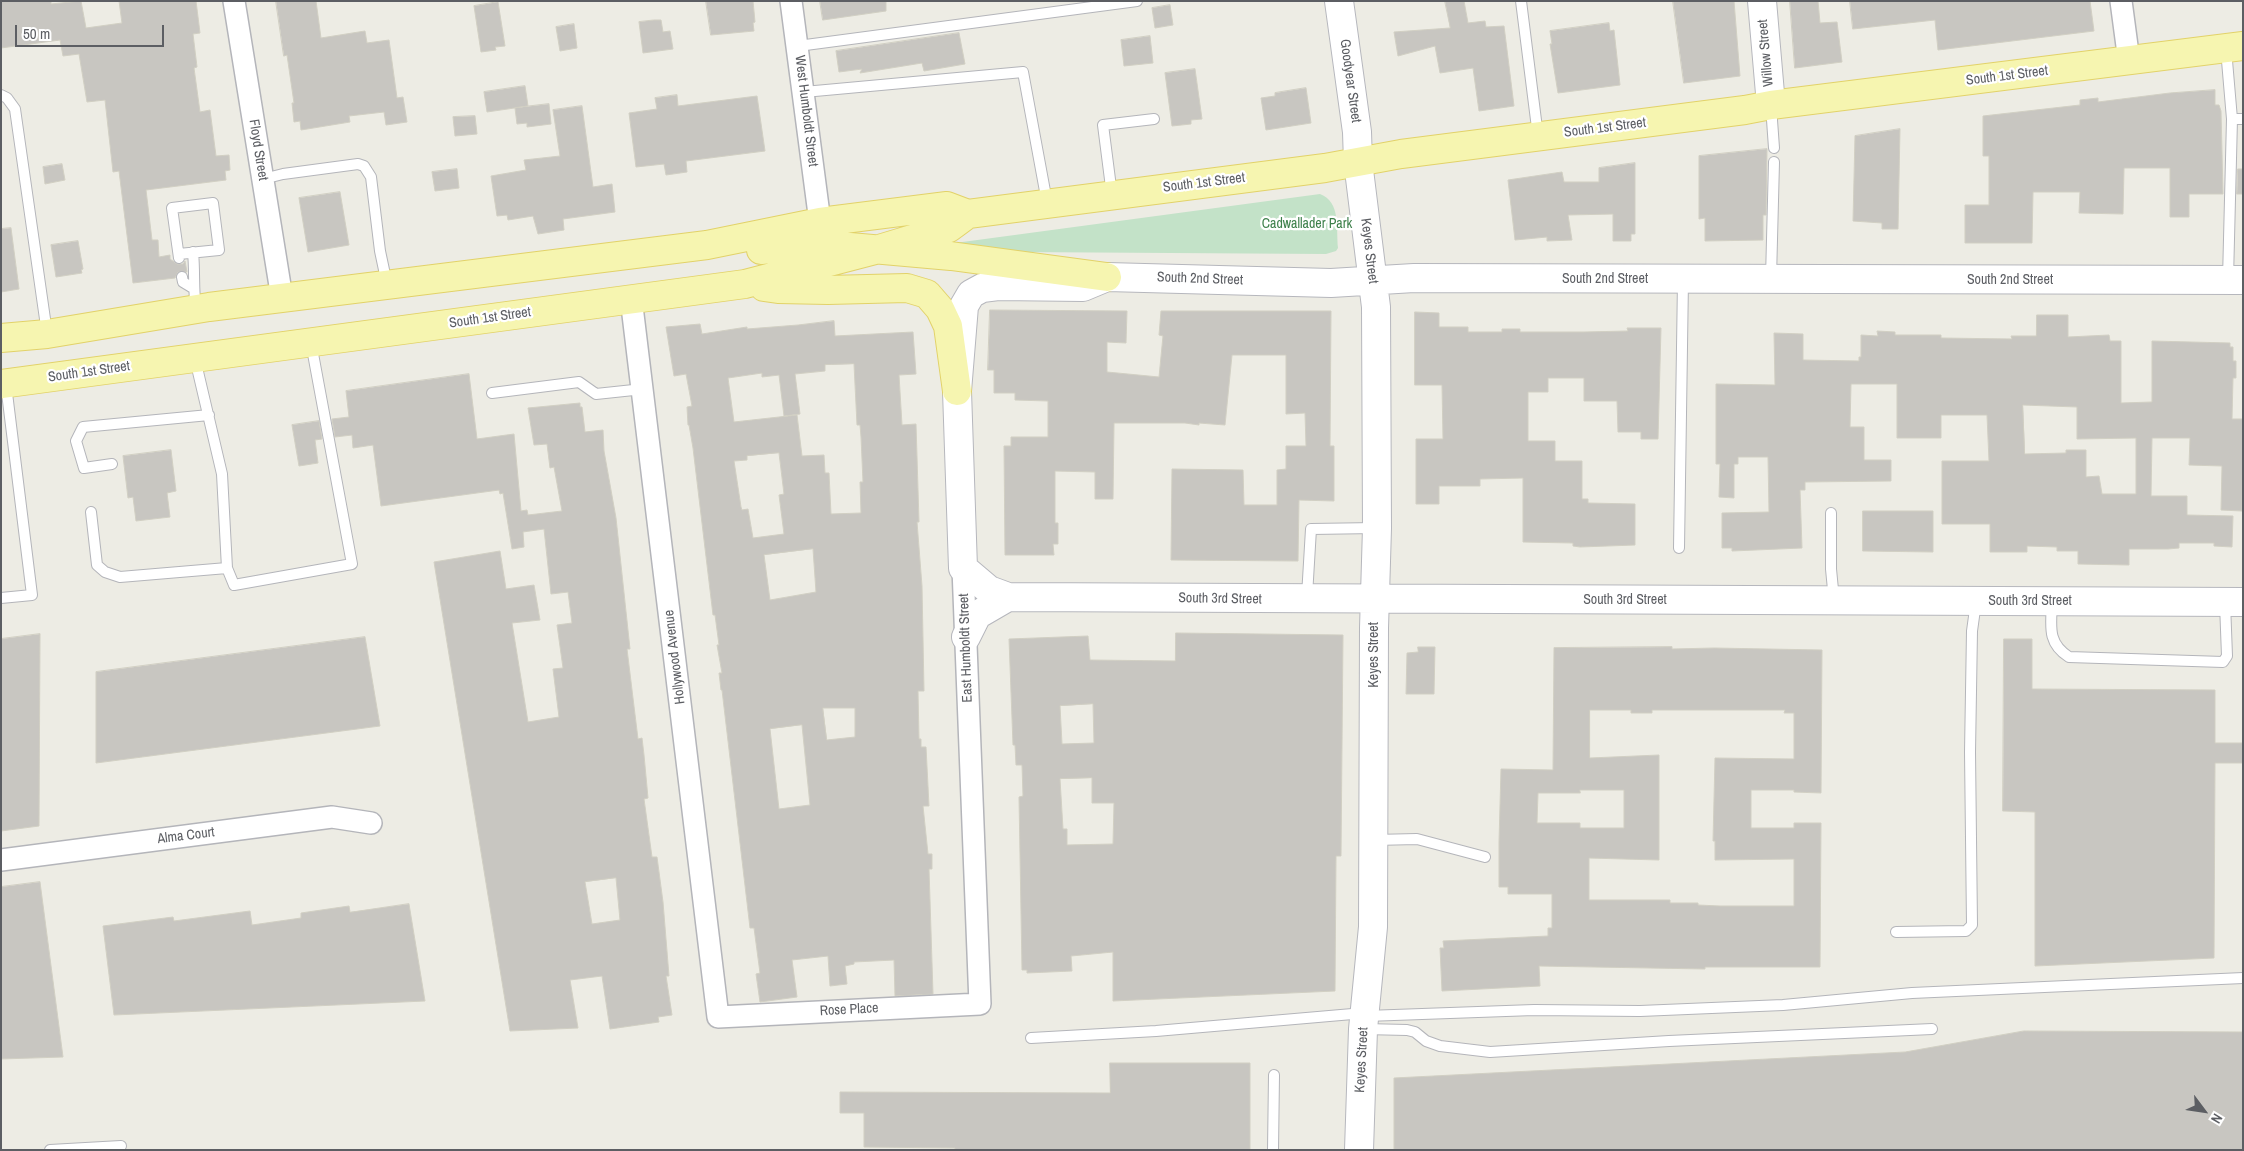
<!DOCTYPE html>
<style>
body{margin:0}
#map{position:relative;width:2244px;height:1151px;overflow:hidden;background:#edece4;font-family:"Archivo Narrow",sans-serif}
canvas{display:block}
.frame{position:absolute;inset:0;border:2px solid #5c5e63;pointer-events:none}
.north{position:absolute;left:2179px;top:1086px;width:50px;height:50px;-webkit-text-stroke:4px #fff;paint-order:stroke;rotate:121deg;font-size:14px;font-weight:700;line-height:20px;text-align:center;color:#5c5e63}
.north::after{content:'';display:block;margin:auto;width:18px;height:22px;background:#5c5e63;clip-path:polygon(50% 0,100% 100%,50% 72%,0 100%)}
.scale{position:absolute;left:15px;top:25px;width:149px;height:22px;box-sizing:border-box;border:2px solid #5c5e63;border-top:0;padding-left:6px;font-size:15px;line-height:18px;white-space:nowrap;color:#5c5e63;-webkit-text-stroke:4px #fff;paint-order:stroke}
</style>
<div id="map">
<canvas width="2244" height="1151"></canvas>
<div class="frame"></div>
<div class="north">N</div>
<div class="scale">50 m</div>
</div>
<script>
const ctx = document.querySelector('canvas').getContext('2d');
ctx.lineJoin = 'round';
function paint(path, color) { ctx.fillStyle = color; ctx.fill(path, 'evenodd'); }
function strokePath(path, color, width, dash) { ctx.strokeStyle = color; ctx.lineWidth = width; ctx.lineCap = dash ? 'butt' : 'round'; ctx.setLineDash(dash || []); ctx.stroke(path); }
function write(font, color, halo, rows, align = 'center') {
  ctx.font = font + ' "Archivo Narrow",sans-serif'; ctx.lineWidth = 4.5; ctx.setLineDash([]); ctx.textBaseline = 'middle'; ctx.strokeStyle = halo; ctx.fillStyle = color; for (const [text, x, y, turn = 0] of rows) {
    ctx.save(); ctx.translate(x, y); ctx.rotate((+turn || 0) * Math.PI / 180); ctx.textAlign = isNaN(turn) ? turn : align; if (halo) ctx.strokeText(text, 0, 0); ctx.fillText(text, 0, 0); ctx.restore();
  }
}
const green = new Path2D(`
 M1320,194C1341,202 1336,228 1338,248L1336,251L1326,254L1015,252L955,243Z`);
const building = new Path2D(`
 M1,1H51V4L81,1L86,28L122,23L119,1H196L200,33L193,34L197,67L194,68L200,112L210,110L216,156L229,155L230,170L225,171L226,180L146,190L152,240H158L159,257L170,255V259L177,264H183L185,261L187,272H178L175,278L133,283L119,171L113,172L105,100L87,102L79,54L63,56L60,40L1,48Z
 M276,1H316L321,38L365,31L367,43L389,40L397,98L403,97L407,122L386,125L384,112L349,116L350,122L301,130L300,121L294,122L292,103H294L287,55L284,56Z
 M706,1H753L755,22L753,23L754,31L711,35Z
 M820,1H886V11L823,20Z
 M1445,1H1464L1468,23L1485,21L1486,27L1504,26L1514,106L1479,111L1473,68L1440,73L1435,46L1398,56L1394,32L1450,28Z
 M1673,1H1734L1740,76L1684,83Z
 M1790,1H1818L1820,23L1837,22L1842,62L1795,68Z
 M1850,1H2090L2094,31L1938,50L1935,20L1853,29Z
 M498,2L505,46L495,47L496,50L481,52L474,6Z
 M1170,5L1173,25L1155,28L1152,8Z
 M654,20H661L663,32L670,31L673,49L643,53L639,22Z
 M1609,23L1610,31L1614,30L1620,85L1558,93L1550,44H1552L1550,31Z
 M574,24L577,48L560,51L556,27Z
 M959,33L965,64L924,71L922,63L860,73L862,69L839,72L836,51Z
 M1150,36L1153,63L1124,66L1121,40Z
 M1195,69L1202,119L1191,120V124L1172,126L1165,73Z
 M525,86L528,106L487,112L484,92Z
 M1306,88L1311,123L1266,130L1261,98L1275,96V93Z
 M2215,90V105H2219L2221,111L2223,194H2189V217H2170V168H2124L2123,214L2079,213L2080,192H2033L2032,243H1965V205H1989V156H1983V116L2080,105V100L2098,98V102L2170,93Z
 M677,95L678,106L757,96L765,151L686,161L687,172L666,175L664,164L636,167L629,113L657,109L655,98Z
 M549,104L551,124L527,127V123L517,124L515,108Z
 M582,106L593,187L612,184L615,212L563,219L564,230L538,234L533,216L508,220L507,215L497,216L491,176L526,170L524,160L560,156L553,110Z
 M475,116L477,134L455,136L453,117Z
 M1900,129L1898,229H1882V223L1853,221L1855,136Z
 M1767,149L1766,215H1763V240L1705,241V218L1699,219V156Z
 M1635,163V234H1631V241H1613V214L1568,215L1572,240L1547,241V237L1515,240L1508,180L1562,172L1564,182H1599V168Z
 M62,164L65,180L45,184L43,167Z
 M457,169L459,188L435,191L432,172Z
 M2238,169H2243V194H2237Z
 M340,192L349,245L308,252L299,198Z
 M11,228L19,289L1,292V229Z
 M78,241L83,269L81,270L82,273L56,277L51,245Z
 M990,310L1127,311L1126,343L1107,342V372L1159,377L1163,336L1159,335L1161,311H1331L1330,446H1334V501L1299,500L1298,561L1171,560L1172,469L1243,470L1244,505H1277V470L1286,469V446H1306L1305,413L1286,414V355H1232L1225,425L1199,423V425L1185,423H1114L1113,499H1095V472L1055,471V523H1058V544H1053L1054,555H1005L1004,446H1011V437H1048V401L1015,400V393H994V370H988Z
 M1415,312L1439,313V327H1468V332H1502V329H1520V332H1584L1628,331L1627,328H1661L1658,439H1641V432H1618L1617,401H1584V378H1548V392H1528V441H1555V461H1582V499H1588V503L1635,504V545L1580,547L1573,546V543L1523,542V478L1480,479V486H1439V504H1416V439H1443L1442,385H1415Z
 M2037,315H2068V337L2109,335L2110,341H2121V403L2152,402V341L2230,343V347H2233V361H2236V378H2233L2232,419H2243L2242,511L2221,510L2222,466L2189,465L2190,438H2152L2151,496H2187V515L2233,516L2232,547L2214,546V543H2179V548L2168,549H2129V565L2078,564V551H2057V547L2027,546V552H1990V524H1942V461H1989L1987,415H1941V438H1897V384H1851L1850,427H1864V460H1891V481L1805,482V490H1800L1802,548L1732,551V548H1722V513L1769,512L1768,457H1738V464H1734V498L1719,497L1720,464H1716V384L1775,385L1774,333L1803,334V360L1859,361V357H1861V335L1878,336L1877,331L1895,332V335H1941V338L2012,339L2011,336H2036ZM2023,405L2077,407V439L2136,438V494H2102L2099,476L2086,477V450H2066V453L2025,454Z
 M834,321L835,336L913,332L916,374L899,375L902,425L916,424L919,522H917L922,586L924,691H918L919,739H921V747H926L929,806H923L928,854H932V869H929L933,994L895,996L894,960L854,962V964L845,966L847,984L830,986L828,956L792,960L797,997L760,1002L756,974L760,973L754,928H750L722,690H721L719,673H722L717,645H719L715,615H713L693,448L689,425H688L687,407L692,406L686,374L674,376L666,327L700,324L702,334L747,327V329L798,325ZM854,364L857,425H860L861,437L863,482H860L861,513L831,514L829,473H825L824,455L802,456L797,415L734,422L728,378L762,373V377L779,375L784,416L800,414L795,374L825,371V365ZM779,453L784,494L779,495L784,534L753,538L748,509L742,510L741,507L734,461L747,460V456ZM813,549L816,592L770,600L764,555ZM823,708H855V737L827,740ZM802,725L810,805L779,809L770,729Z
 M469,374L477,439L514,434L521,511L527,510L528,515L562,511L554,467L550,468L547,444L534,445L528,408L580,403V407H582L585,432L603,430L604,451L616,518L630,649H627L638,739L642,738L644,755L648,798L644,799L652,857H657L663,902L669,976H666L672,1015L658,1017L659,1022L610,1029L602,976L570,980L578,1028L510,1031L434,562L500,551L506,589L534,585L540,620L512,623L528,722L559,717L553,669L563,668L557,625L572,623L568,592L551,594L544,529L523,532L524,547L512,549L503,493L500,494L499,490L381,506L373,445L353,448L352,435L335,437L332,419L349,417L346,391ZM616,878L620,920L592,924L585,882Z
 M319,421L322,439L315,440L318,463L299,466L292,425Z
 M171,450L176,491L167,493L170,517L136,521L133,497L128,498L123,456Z
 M1863,511H1933V552L1863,551Z
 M1176,633L1343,635L1341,856H1336L1335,991L1113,1001V952L1071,956L1072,971L1027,973V970H1022L1019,797L1023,796L1022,765H1016L1015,745H1013L1009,639L1088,636L1090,660L1175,661ZM1093,704L1094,743L1062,744L1060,706ZM1092,778V803H1114L1113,844L1067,845V829H1063L1060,779Z
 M40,634L39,826L1,831V639Z
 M365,637L380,726L96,763V672Z
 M2004,639H2032V689L2215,690V743H2243V763H2215L2214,958L2035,966V812L2003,811Z
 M1418,647H1435L1434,694H1406L1407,653L1418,652Z
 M1672,647V649L1714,648L1822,650L1821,793L1794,792V790H1751V828H1794V823H1821L1820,967H1705V969L1539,966L1540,986L1442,991L1440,948H1444L1443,941L1548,936V928H1552V894H1508V887H1499V842L1501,769L1553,770L1554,648ZM1590,710H1631V713H1652V710H1785L1784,713H1794V759L1715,758L1713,841H1715V860L1794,859V906H1720L1698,905V903H1670V900H1589V858L1659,860V755L1590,758ZM1580,790H1624V828H1580V823H1537L1538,793H1580Z
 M40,882L63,1057L1,1059V887Z
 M409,904L425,1001L114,1015L103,926L173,917L174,921L250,911L252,925L301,918V913L349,906L350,912Z
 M2024,1031L2243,1032V1150H1394V1078L1905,1052Z
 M1110,1063H1250V1150H955V1148L864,1147V1113H840V1092L1110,1093Z`);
const lane = new Path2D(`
 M1521,1L1538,136
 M798,46L1137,1
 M2226,49L2232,119
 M804,92L1023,72L1047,202
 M1,95L7,98L15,109L47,333
 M1771,106L1774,148
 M263,179L283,174L358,164L364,166L371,177L380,251L387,284
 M1112,195L1103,125L1154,119
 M193,252C195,272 193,290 196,309
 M179,254L219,250L213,203L172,208L179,258
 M182,277L183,282L193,288
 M1771,278L1774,162
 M2228,279L2232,119H2243
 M195,359L222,474L227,568L234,585L352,564L311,343
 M492,393L579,382L596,394L643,389
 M112,464L84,468L76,441L83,427L209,415
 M91,512L97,565L105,572L120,577L227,568
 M1831,513V569L1834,600
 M1679,548L1683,280
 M1307,596L1311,529L1376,528
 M1,598L32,595L6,385
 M2052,603C2051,626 2047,643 2069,657L2223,662L2227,656L2225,603
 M1374,840L1417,839L1485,857
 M1896,932L1966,931L1972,925L1970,752L1972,631L1976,602
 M1366,1016L1534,1010L1640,1011L1783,1005L1912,993L2243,978
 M1364,1029L1407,1030L1415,1032L1426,1041L1440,1046L1490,1052L1669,1041L1932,1029
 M1031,1038L1156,1031L1364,1013
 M50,1150L121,1146
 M1273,1150L1274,1075`);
const street = new Path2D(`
 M234,1L282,298
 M791,1L820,222
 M2121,1L2129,61
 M631,298L718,1017L980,1004L963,568
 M1,860L332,817L371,823`);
const secondary = new Path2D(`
 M1339,1L1357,132L1358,162L1376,307L1377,528L1374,628L1373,927L1363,1029L1359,1150
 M1762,1L1771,105
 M2243,280L1414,278L1331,283L1107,277L1083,287L998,286L982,288L971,294L964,306L957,391L963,568L989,590L1008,597L2243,602
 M966,637L977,615L1008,597`);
const primary = new Path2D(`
 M761,250L816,244L951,256L1107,277
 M764,287L778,289L828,290L907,288L927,294L940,309L948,326L957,391
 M1,338L47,334L209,307L707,245L820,222L947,206L968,214L1325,168L1401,154L1745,110L1771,105L2243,46
 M1,384L745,284L879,249L949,228L968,214`);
const streetNames = [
 ["Willow Street",1766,53,-95],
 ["South 1st Street",2007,76,-7],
 ["Goodyear Street",1350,81,82],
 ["West Humboldt Street",806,111,83],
 ["South 1st Street",1605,128,-7],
 ["Floyd Street",258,150,81],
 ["South 1st Street",1204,183,-7],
 ["Keyes Street",1369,251,83],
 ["South 2nd Street",1200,279,2],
 ["South 2nd Street",1605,279],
 ["South 2nd Street",2010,280],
 ["South 1st Street",490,318,-8],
 ["South 1st Street",89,372,-8],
 ["South 3rd Street",1220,599,1],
 ["South 3rd Street",1625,600],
 ["South 3rd Street",2030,601],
 ["East Humboldt Street",966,648,-92],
 ["Keyes Street",1374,655,-90],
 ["Hollywood Avenue",675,657,-97],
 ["Alma Court",186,836,-7],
 ["Rose Place",849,1010,-3],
 ["Keyes Street",1362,1060,-87]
];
const parkNames = [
 ["Cadwallader Park",1307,224]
];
paint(green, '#c3e2c8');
paint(building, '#c8c6c1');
strokePath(building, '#d1cfc3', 1);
strokePath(lane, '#b4b5ba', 12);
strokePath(street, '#b4b5ba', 24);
strokePath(secondary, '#b6b7bd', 30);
strokePath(primary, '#e2d269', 30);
strokePath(lane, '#fff', 10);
strokePath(street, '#fff', 21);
strokePath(secondary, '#fff', 28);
strokePath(primary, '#f6f5b0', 28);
write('14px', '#5c5e63', '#fff', streetNames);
write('14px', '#3e804b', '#fff', parkNames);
</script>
